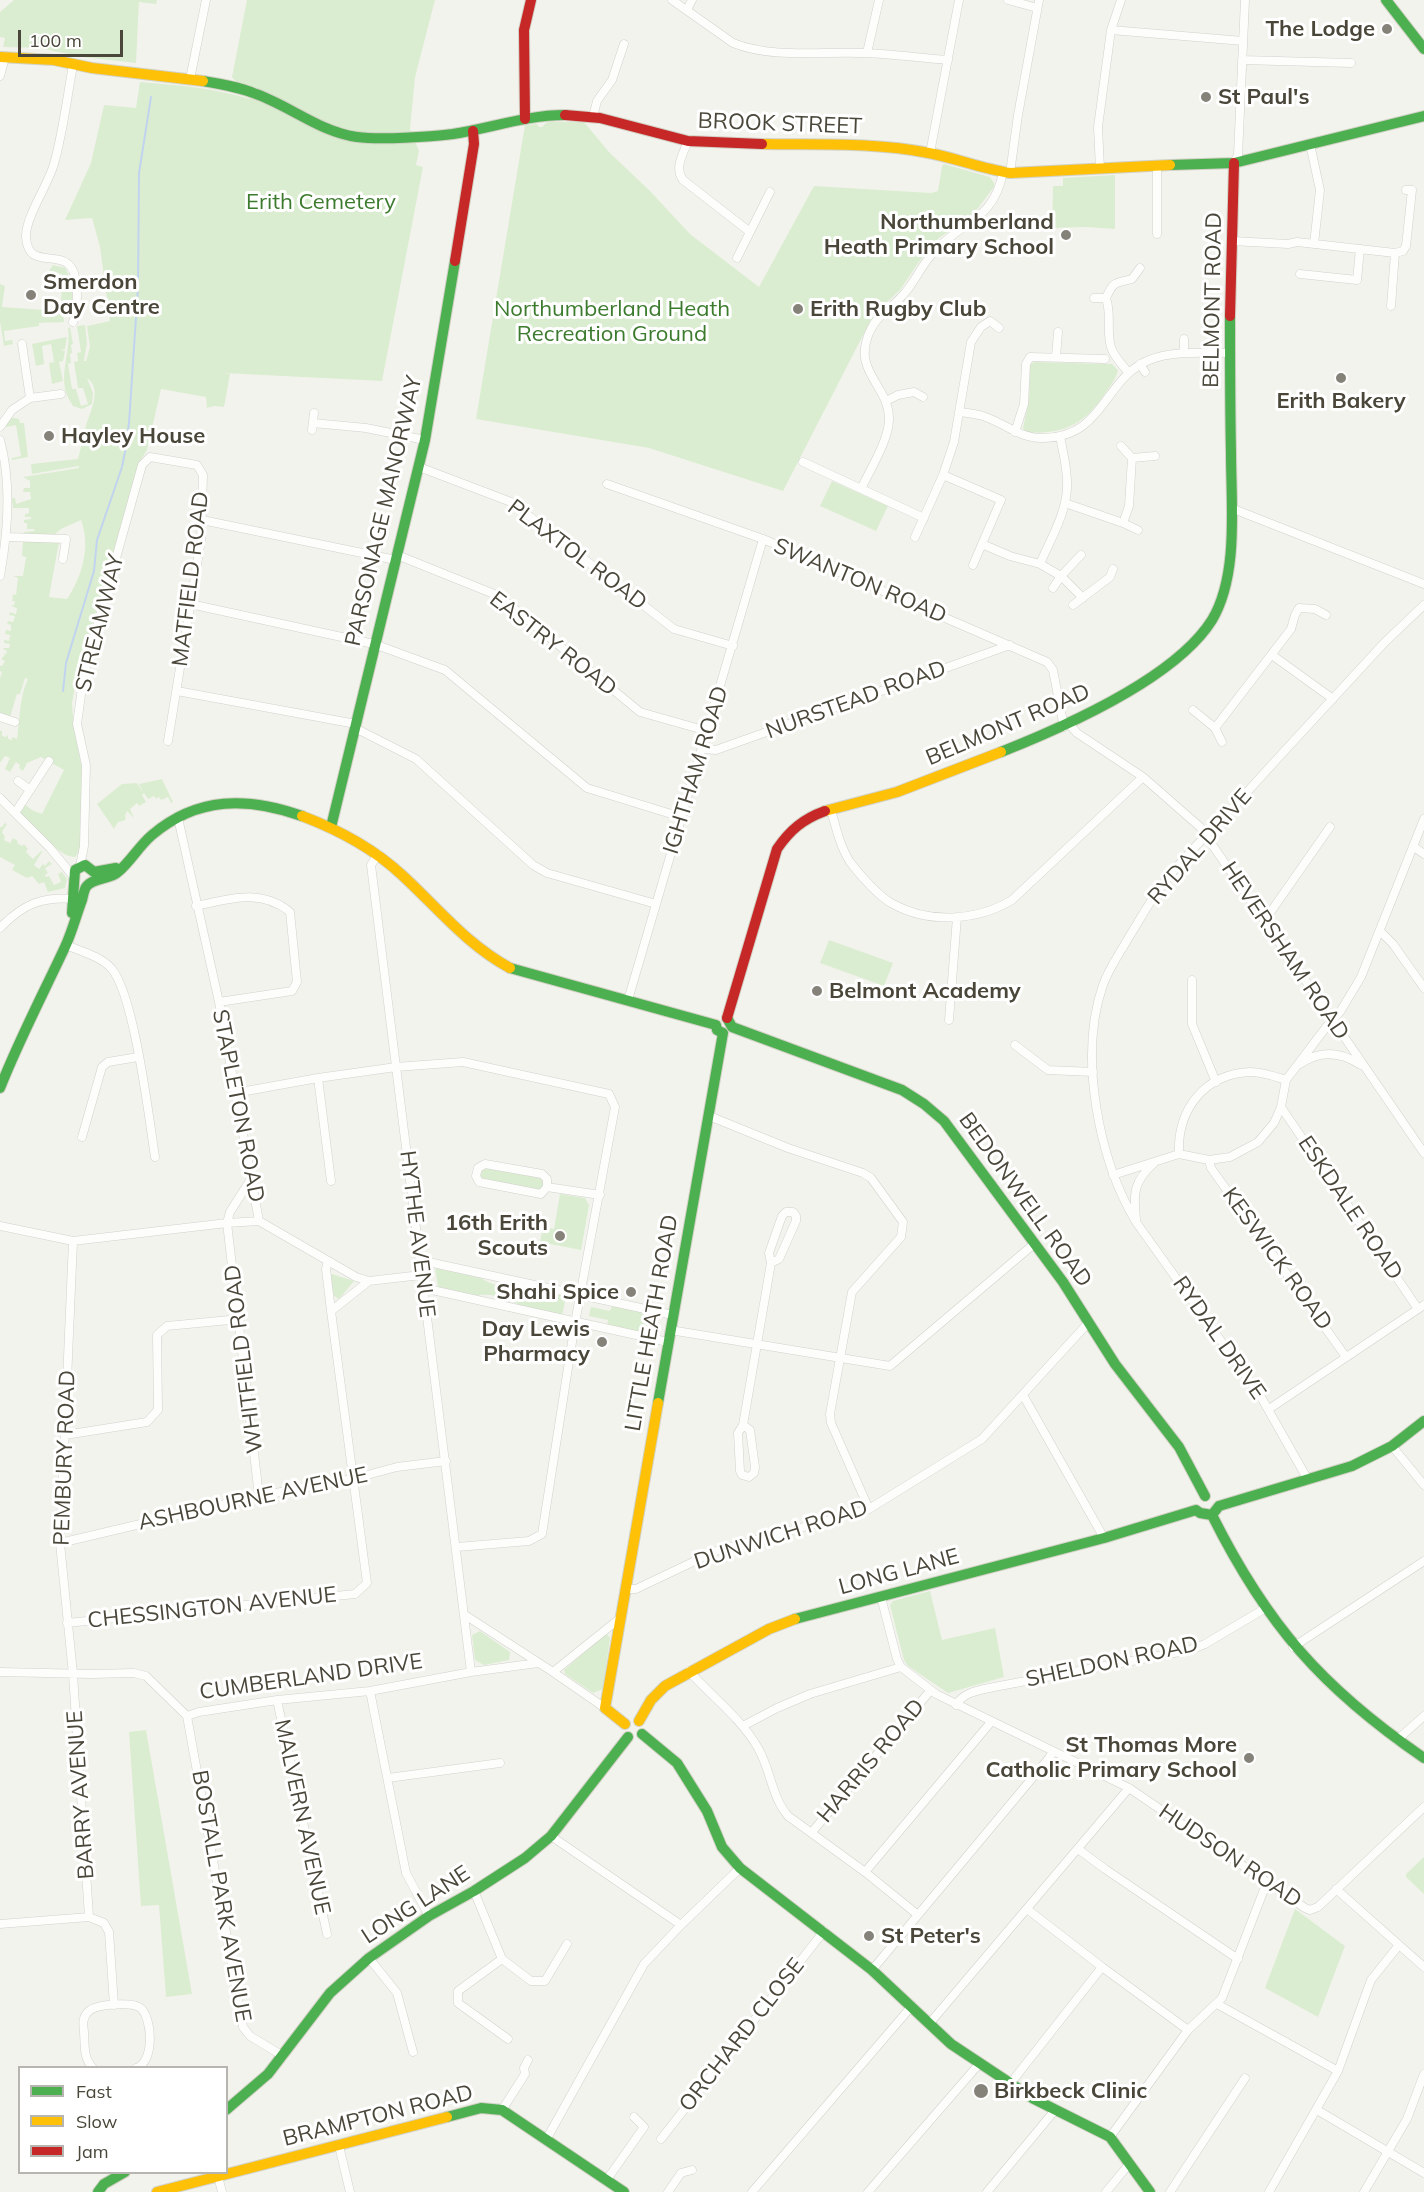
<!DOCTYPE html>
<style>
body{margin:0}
#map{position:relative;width:1424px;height:2192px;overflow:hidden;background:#f3f3ee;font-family:Mulish,sans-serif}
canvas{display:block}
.legend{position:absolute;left:18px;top:2066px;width:210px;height:108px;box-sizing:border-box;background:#fff;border:2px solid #b7b5b0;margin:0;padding:8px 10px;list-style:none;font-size:18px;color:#4a473a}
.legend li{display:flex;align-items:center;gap:12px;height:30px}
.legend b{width:30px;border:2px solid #b7b5b0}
.scale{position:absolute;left:18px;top:30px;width:105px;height:27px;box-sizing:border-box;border:3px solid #4a473a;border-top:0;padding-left:8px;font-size:18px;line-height:21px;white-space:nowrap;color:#4a473a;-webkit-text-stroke:4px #fff;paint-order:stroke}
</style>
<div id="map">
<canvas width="1424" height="2192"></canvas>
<ul class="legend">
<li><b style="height:8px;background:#4caf50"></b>Fast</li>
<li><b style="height:8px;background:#ffc107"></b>Slow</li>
<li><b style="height:8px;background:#c62828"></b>Jam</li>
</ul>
<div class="scale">100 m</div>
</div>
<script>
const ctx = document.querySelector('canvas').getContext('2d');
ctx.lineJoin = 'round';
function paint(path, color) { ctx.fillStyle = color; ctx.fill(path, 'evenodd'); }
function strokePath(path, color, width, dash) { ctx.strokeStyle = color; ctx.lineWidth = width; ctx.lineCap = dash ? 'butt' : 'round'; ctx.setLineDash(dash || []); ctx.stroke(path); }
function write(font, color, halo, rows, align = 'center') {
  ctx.font = font + ' Mulish,sans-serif'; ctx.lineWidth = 6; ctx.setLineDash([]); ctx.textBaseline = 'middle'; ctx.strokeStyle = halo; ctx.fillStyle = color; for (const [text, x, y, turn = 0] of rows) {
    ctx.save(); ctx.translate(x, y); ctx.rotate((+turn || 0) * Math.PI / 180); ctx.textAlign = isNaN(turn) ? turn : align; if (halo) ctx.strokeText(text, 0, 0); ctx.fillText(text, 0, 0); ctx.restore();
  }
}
const green = new Path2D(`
 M14,0H157L156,4L139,2L136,63L83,57L39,48L3,47L5,38L0,37V12Z
 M247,0H435L415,77L410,129L419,151L416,165L423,167L382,381L223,373L230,374L224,407L214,406L207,408L206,397L161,389L147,450L140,461L77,676L72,703L74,729L82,769L80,850L75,857C59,858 29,822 17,811L23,803L32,810L42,814L64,770L41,757L27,763L23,771L19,768L20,765L16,762L10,772L5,769L10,758L5,756L0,763V731H2V736L6,737L8,735V739L12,740V737L17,739C20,720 19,697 28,679L25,678L20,694H17L10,717L0,714V678L2,672L0,671V666H2L5,661L1,659L5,655L2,653L6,654L7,651L3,649V648H9L10,644L4,643V640L9,641L10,635L5,634L6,630L11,631V625L7,624L8,621L13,622L15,616L9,615L10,612L16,614L17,608L11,606L14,605L15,601H12L13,594L16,595L18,578L13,576H23L26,557L22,556L23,542L18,540L59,542L49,597L67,599C82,577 91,547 81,520L61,529L53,536L23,535L24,532L35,531L34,529H27V523H24V520L31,519V517H25V514L29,513V508H13L12,498H15L16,504L31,499L30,492H23L24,488H30V481L23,477L79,468V466L32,474L31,464L78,459C81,448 83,437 86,426C90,411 103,389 87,378L93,393L92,404L82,409L73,406C70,401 66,394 65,389C61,369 71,348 68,328L70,327L73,344L71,345L72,353L70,354L71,363L68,364L72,389H76L81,406L88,404L83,388H78L74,362L78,361L77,353L81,352L77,326L85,325L87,343L84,361H86L90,347L87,326L110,321L100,247L92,218L65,220L91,163L104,105L136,108L140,82C178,85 214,88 250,99L232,77Z
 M547,122H584L609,152L650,191L690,234L759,287L814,186L931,193L938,191L942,166L944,164L990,177L994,183V187L975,212L939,238L927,250L900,290L884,305L876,310L783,491L649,448L476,419L525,125L537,124L539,127H542Z
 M1115,175V229L1085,227L1052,228L1053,186H1063V178Z
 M53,265L65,268C71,277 76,300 70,308L61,307L62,274L49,271Z
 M0,284L5,286L2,307L59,311L51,314L63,312L64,322C54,323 48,322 39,323V326L4,331L5,341L12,340L13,344L4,346L0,322Z
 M67,337L65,349L61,350L65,351L63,361L59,362L63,381L52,384L49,363L54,362L51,344L42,346L44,364L36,366L32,344Z
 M1034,362L1112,364L1118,370C1116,380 1109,387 1104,395C1084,425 1062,435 1026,432L1023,428L1029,400L1030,365Z
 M9,417L19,419L20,423H24L28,457L12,460V458L21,456L16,425L7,427L5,424Z
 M832,481L888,506L876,531L820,506Z
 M162,779L173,802L171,803L168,797L161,800L159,797L156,799L154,796L148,799L144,793L142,795L146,802L139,806L137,803L130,809L134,818L127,811L125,816L126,819L123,821L118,822L114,829L97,804L122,784L137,783L143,792L139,784Z
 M5,823L7,824L2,832L5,837L4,840L10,843L13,838L18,841L17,843L22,846L24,844L28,849L26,852L33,859L41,851L42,852L34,865L39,869L43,864L45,866L49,861L52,864L45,868L48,873L45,875L46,877L49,876L54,885L61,882L58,874L62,872L67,879L65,888L48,892L44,882L39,884L32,876L27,878L12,870L15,865L0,857V827H2Z
 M829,940L893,963L884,986L820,963Z
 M485,1164L547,1179L541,1194L479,1182L478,1168Z
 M560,1194L585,1198L589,1205L581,1250L540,1242L543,1227L554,1229Z
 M435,1268L482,1278C489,1285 514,1291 524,1286L566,1296L562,1316L520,1306C512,1298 487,1292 476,1296L438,1287Z
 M332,1274L354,1281L339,1299L334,1296L329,1277Z
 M612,1306L659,1316L655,1335L607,1325L608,1320L589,1316L591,1307L610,1311Z
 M930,1591L942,1640L995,1628L1004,1677L948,1693L908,1666L904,1660L890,1605L893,1601Z
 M480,1631L510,1652L509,1660L484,1665L475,1660L472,1635Z
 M604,1635H608L610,1638L603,1689L593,1693L565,1674L564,1670Z
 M146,1730L192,1994L166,1997L159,1905L141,1906L129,1732Z
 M1424,1857V1894L1406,1877V1874Z
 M1295,1909L1345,1946L1318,2017L1265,1988Z`);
const stream = new Path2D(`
 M63,691L66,663L94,571L97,540L122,467L125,452L129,423L138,287L139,173L151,97`);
const street = new Path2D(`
 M672,0L733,43C773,59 822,51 865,53C892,54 920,58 948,60
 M1008,0L1037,8
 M687,10L692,0
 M1111,30L1243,41
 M867,53L879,0
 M1242,60L1351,63
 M73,65C67,98 63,132 54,164C48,185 25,218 26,237C28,268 54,252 68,264C80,273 78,309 73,322
 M0,76L5,57
 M190,79L206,0
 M593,117L597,101L612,80L624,44
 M688,141C683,154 674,168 683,180L750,232
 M1310,144L1320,190L1314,244
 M930,153L959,0
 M1234,163L1238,155L1245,0
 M1157,166V234
 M1100,169L1098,127L1111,30L1121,0
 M1010,173L1018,115L1039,0
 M1232,241L1288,244L1297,242L1395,253L1391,306
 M1395,253L1403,251L1406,246L1412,190H1406
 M737,258L770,192
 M1300,274L1357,280L1360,249
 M1094,298H1106
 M1184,353V339
 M1056,357L1058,332
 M1140,364L1145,372
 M1128,372C1122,364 1114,357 1111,347C1106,331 1112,315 1106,298C1114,280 1115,284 1132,279L1140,268
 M30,398L61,394
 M886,401L898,395L914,392L923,397
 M960,412C968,413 976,414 983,416C1004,423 1019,438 1042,438C1105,438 1103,379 1149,360C1173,350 1205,353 1231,353
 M313,423L366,428L425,440
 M0,427L12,410L30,398L22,344
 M312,430L314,413
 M1015,432L1024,404L1026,364L1030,357L1105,359
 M0,440C12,484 8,532 0,576
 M1121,446L1132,458
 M803,462L924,518
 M419,467L511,502L674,629L733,646
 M943,475L1001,500L982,544L1010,556L1040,564L1061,576L1081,555
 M607,484L763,539L1047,662L1053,670L1064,727
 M861,489C870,470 890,438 889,418C888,383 850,371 871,329C878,314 892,308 902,296C915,283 921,265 934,252C962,220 994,221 1003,172
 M1065,503L1123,523L1129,506L1132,458L1155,456
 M1231,508L1424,584
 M202,520L396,560
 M1123,523L1138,530
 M6,537L66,539L63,559
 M915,537L943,475L954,442L971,342L981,327L990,321L999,328
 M397,555L499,596L640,712L707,731
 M1040,564C1050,540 1066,514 1067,488C1068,470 1063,453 1060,436
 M973,565L982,544
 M1053,588L1061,576L1083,598
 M190,604L374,644L445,670L587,788L681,817
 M1073,605L1110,577L1113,569
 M1272,655L1333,699
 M177,691L356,724
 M1193,710L1215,728
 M0,717L15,722
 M1069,724L1077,733L1143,777L1200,827L1424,1153
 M355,728L416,759L533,865L547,873L656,904
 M1222,742L1215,728L1291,629L1295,615L1299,608L1315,609L1326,615
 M702,749L716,750L1010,645
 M18,781L30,790
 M0,798L50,848L73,876
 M831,810C836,828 840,846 850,862C859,874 879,897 893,904C929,924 977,921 1012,900L1143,777
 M15,813L49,761
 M178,818L219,1002L259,1221L356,1277L369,1281L421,1275
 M1413,846L1424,854
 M378,854L371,865L471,1672
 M80,866L84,846L86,765L77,724L84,673L142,465L150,457L197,465L203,475L201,540L168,741
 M196,906C230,899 260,888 290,912L297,982L292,991L219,1002
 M1265,920L1330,827
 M0,928C23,904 42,896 76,899
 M1380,931L1393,944L1424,988
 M66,945C80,951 100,956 111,968C134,993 149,1118 155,1157
 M1192,980V1024L1216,1082
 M628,1000L763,539
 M949,1020L957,917
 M1015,1045L1048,1070L1093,1072
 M1300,1064C1320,1050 1340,1051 1361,1065
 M318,1078L331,1181
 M235,1093L318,1078L396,1067L463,1062L609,1094L615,1107L575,1323L542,1534L529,1541L457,1547
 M1281,1107L1418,1309
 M709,1116L788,1148L863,1173L871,1178L903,1222L901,1237L852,1292L830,1414L831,1423L869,1509
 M82,1137L102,1067L108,1062L138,1057
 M1179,1154C1177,1110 1204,1074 1250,1072C1262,1072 1274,1076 1286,1080
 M1209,1160L1211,1168L1346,1357
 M485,1164L542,1174L547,1179V1187L541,1194L479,1182L476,1176L478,1168Z
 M1113,1175L1179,1154L1209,1160L1230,1157L1258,1142L1274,1123L1281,1107L1286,1080L1327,1026L1340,1012L1361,977L1424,819
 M251,1179L230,1212L227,1223L259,1496
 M547,1187L600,1195
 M1136,1219C1133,1193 1134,1181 1154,1163
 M0,1226L73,1241L227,1223L259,1221
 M73,1241L60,1543L73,1674L89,1917
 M419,1260L673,1315
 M328,1261L326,1269L331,1311
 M423,1288L668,1342
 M670,1330L890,1366L1034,1244
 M1023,1395L1104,1538
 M1269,1409L1424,1305
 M743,1425L750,1430L755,1467L754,1473L749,1477L742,1475L740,1471L738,1433L743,1425L771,1263L769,1253L782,1216L786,1212H793L796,1216V1221L779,1259L771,1263
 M65,1435L147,1422L158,1410L157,1335L167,1326L240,1319
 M1392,1446L1424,1485
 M1308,1480L1261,1397L1136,1222C1099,1160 1078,1056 1103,985C1109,968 1120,953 1129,937C1141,918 1152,897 1166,880C1187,853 1214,828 1237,803C1286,749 1335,696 1385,642L1424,605
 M60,1543L259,1496L352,1479L397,1467L446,1461
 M625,1589H636L716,1551L869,1509L982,1439L1089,1322
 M881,1597L897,1659L901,1667L936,1694L1129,1788L1305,1908L1310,1910L1318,1907L1424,1807
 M465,1615L553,1672L605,1708
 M67,1623L355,1594L367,1583L331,1311L369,1281
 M1293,1647L1424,1561
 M689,1671C712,1697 741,1718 758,1748C771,1770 771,1796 788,1816L865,1872L918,1915
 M0,1672L91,1674L134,1673L146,1676L187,1716L199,1712L277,1700L370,1691L471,1672L538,1663
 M553,1672L619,1619
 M370,1691L406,1873L429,1916
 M277,1700L327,1934
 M956,1705C963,1692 980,1690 994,1687L1190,1650L1205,1644L1264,1609
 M187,1716L243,2027L250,2036L283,2056
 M743,1726L777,1708L810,1694L901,1667
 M1397,1740L1424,1716
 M388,1778L500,1763
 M812,1832L930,1691
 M551,1836L681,1925
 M1078,1849L1105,1869L1238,1959
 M865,1872L991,1722
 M1336,1889L1424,1967
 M474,1891L502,1959L531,1981H545L567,1944
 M1027,1909L1102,1967L1188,2030
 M0,1924L89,1917L104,1923L109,1932L114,2005
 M369,1958L397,1993L413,2052
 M502,1959L458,1991V2003L508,2039
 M872,1970L1049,1758L1053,1752
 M1217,2004L1338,2071
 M929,2024L1129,1788
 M93,2068C83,2059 85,2044 84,2032C83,2024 82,2017 89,2011C96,2004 131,2002 139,2007C152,2014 156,2062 136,2068
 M1010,2084L1102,1967
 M502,2110L525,2074L524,2068L528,2060
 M1317,2110L1424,2173
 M1110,2137L1188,2030L1222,1998L1267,1882
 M661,2139L824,1931
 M546,2140L644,1964L681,1925L740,1868
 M339,2146L350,2192
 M218,2176L222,2192
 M606,2181L644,2127L634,2117
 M668,2192L681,2173L692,2170
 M752,2192L911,2007
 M868,2192L979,2064
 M987,2192L1056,2109
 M1106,2192L1130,2163
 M1170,2192L1245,2078
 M1269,2192L1338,2071L1371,1980L1399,1945
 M1364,2192L1407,2119L1424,2074`);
const fast = new Path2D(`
 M1386,0L1424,49
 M203,81C221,84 239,87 256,94C290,106 320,132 357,137C380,140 429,137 453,134C491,128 527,115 565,115
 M1170,165L1234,163L1424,116
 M1001,752C1064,727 1175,679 1212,620C1239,575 1231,504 1231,453C1230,408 1230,362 1230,316
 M331,827L425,440L455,261
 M72,913L75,870L85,865L94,872L116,868
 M510,968L716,1025L717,1030L723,1033
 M727,1018L732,1027L902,1090L924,1104L944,1121L1063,1282L1115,1364L1179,1447L1205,1496
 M0,1088C19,1040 43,994 65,947C72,932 76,916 82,900C83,896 84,890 86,887C93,877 110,880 118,872C131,861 139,846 152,835C198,796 248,797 302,816
 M658,1403L723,1033
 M1219,1506L1352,1466L1392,1446L1424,1421
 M1212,1515C1267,1625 1322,1688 1424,1758
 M795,1619L1104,1538L1196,1510L1200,1513L1212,1515L1219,1506
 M642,1734L677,1763L707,1811L722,1847L740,1868L872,1970L951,2044L1034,2099L1110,2137L1150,2192
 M226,2110L268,2074L330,1993L369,1958L429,1916L474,1891L525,1858L551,1836L628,1737
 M447,2117L481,2108L502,2110L624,2192
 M98,2192L104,2184L125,2172`);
const slow = new Path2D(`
 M0,57L54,60L92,68L203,81
 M762,144C817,145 875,142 929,153C956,158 982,169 1010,173L1170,165
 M825,811L897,792L1001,752
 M302,816C339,830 373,848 402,875C437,907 467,945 510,968
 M639,1721L651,1700L665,1686L769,1629L795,1619
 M625,1724L605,1708L658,1403
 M157,2192L447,2117`);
const jam = new Path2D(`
 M565,115L600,118L688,141L762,144
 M525,119L524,30L531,0
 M455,261L474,144L473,131
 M1230,316L1234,163
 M727,1018L777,849C790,830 803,819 825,811`);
const markers = [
 [1387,29,6,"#858379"],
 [1206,97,6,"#858379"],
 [1066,235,6,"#858379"],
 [31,295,6,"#858379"],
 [798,309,6,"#858379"],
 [1341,378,6,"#858379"],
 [49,436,6,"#858379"],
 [817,991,6,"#858379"],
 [560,1236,6,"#858379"],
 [631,1292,6,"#858379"],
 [602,1342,6,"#858379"],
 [1249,1758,6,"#858379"],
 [869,1936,6,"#858379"],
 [981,2091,8,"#858379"]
];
const poiNames = [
 ["The Lodge",1375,29,"right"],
 ["St Paul's",1218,97],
 ["Northumberland",1054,222,"right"],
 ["Heath Primary School",1054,247,"right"],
 ["Smerdon",43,282],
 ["Day Centre",43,307],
 ["Erith Rugby Club",810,309],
 ["Erith Bakery",1341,401,"center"],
 ["Hayley House",61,436],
 ["Belmont Academy",829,991],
 ["16th Erith",548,1223,"right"],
 ["Scouts",548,1248,"right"],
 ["Shahi Spice",619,1292,"right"],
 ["Day Lewis",590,1329,"right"],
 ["Pharmacy",590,1354,"right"],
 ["St Thomas More",1237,1745,"right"],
 ["Catholic Primary School",1237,1770,"right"],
 ["St Peter's",881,1936],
 ["Birkbeck Clinic",994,2091]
];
const streetNames = [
 ["BROOK STREET",780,124,2],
 ["BELMONT ROAD",1213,300,-89],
 ["PARSONAGE MANORWAY",384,511,-77],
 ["PLAXTOL ROAD",577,555,37],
 ["MATFIELD ROAD",191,579,-83],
 ["SWANTON ROAD",860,581,23],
 ["STREAMWAY",100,623,-76],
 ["EASTRY ROAD",553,644,38],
 ["NURSTEAD ROAD",856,700,-20],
 ["BELMONT ROAD",1008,725,-23],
 ["IGHTHAM ROAD",696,770,-73],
 ["RYDAL DRIVE",1200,847,-49],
 ["HEVERSHAM ROAD",1285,951,56],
 ["STAPLETON ROAD",238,1106,79],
 ["BEDONWELL ROAD",1025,1200,54],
 ["ESKDALE ROAD",1350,1208,56],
 ["HYTHE AVENUE",417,1234,83],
 ["KESWICK ROAD",1277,1259,54],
 ["LITTLE HEATH ROAD",652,1323,-80],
 ["RYDAL DRIVE",1219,1338,55],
 ["WHITFIELD ROAD",244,1359,-97],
 ["PEMBURY ROAD",65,1458,-88],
 ["ASHBOURNE AVENUE",253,1499,-12],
 ["DUNWICH ROAD",781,1535,-18],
 ["LONG LANE",899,1572,-15],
 ["CHESSINGTON AVENUE",212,1608,-6],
 ["SHELDON ROAD",1112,1662,-12],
 ["CUMBERLAND DRIVE",311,1677,-8],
 ["HARRIS ROAD",871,1761,-50],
 ["BARRY AVENUE",81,1795,-94],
 ["MALVERN AVENUE",302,1817,78],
 ["HUDSON ROAD",1230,1856,34],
 ["BOSTALL PARK AVENUE",221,1896,80],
 ["LONG LANE",416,1905,-33],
 ["ORCHARD CLOSE",742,2035,-52],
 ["BRAMPTON ROAD",378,2116,-14]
];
const parkNames = [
 ["Erith Cemetery",321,202],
 ["Northumberland Heath",612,309],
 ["Recreation Ground",612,334]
];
paint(green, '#dbedd0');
strokePath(stream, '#c1d4ef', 2);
strokePath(street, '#d1d1cc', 9);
strokePath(fast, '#d2d1c5', 12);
strokePath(slow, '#d2d1c5', 12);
strokePath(jam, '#d2d1c5', 12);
strokePath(street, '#fdfdfc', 8);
strokePath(fast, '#4caf50', 10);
strokePath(slow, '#ffc107', 10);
strokePath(jam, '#c62828', 10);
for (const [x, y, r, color] of markers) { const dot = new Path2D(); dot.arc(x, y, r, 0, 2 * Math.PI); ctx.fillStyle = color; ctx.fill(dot); strokePath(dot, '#fff', 2); }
write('bold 22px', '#4a473a', '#fff', poiNames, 'left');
write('22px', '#4a473a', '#fff', streetNames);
write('22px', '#3c7b2e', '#fff', parkNames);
</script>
